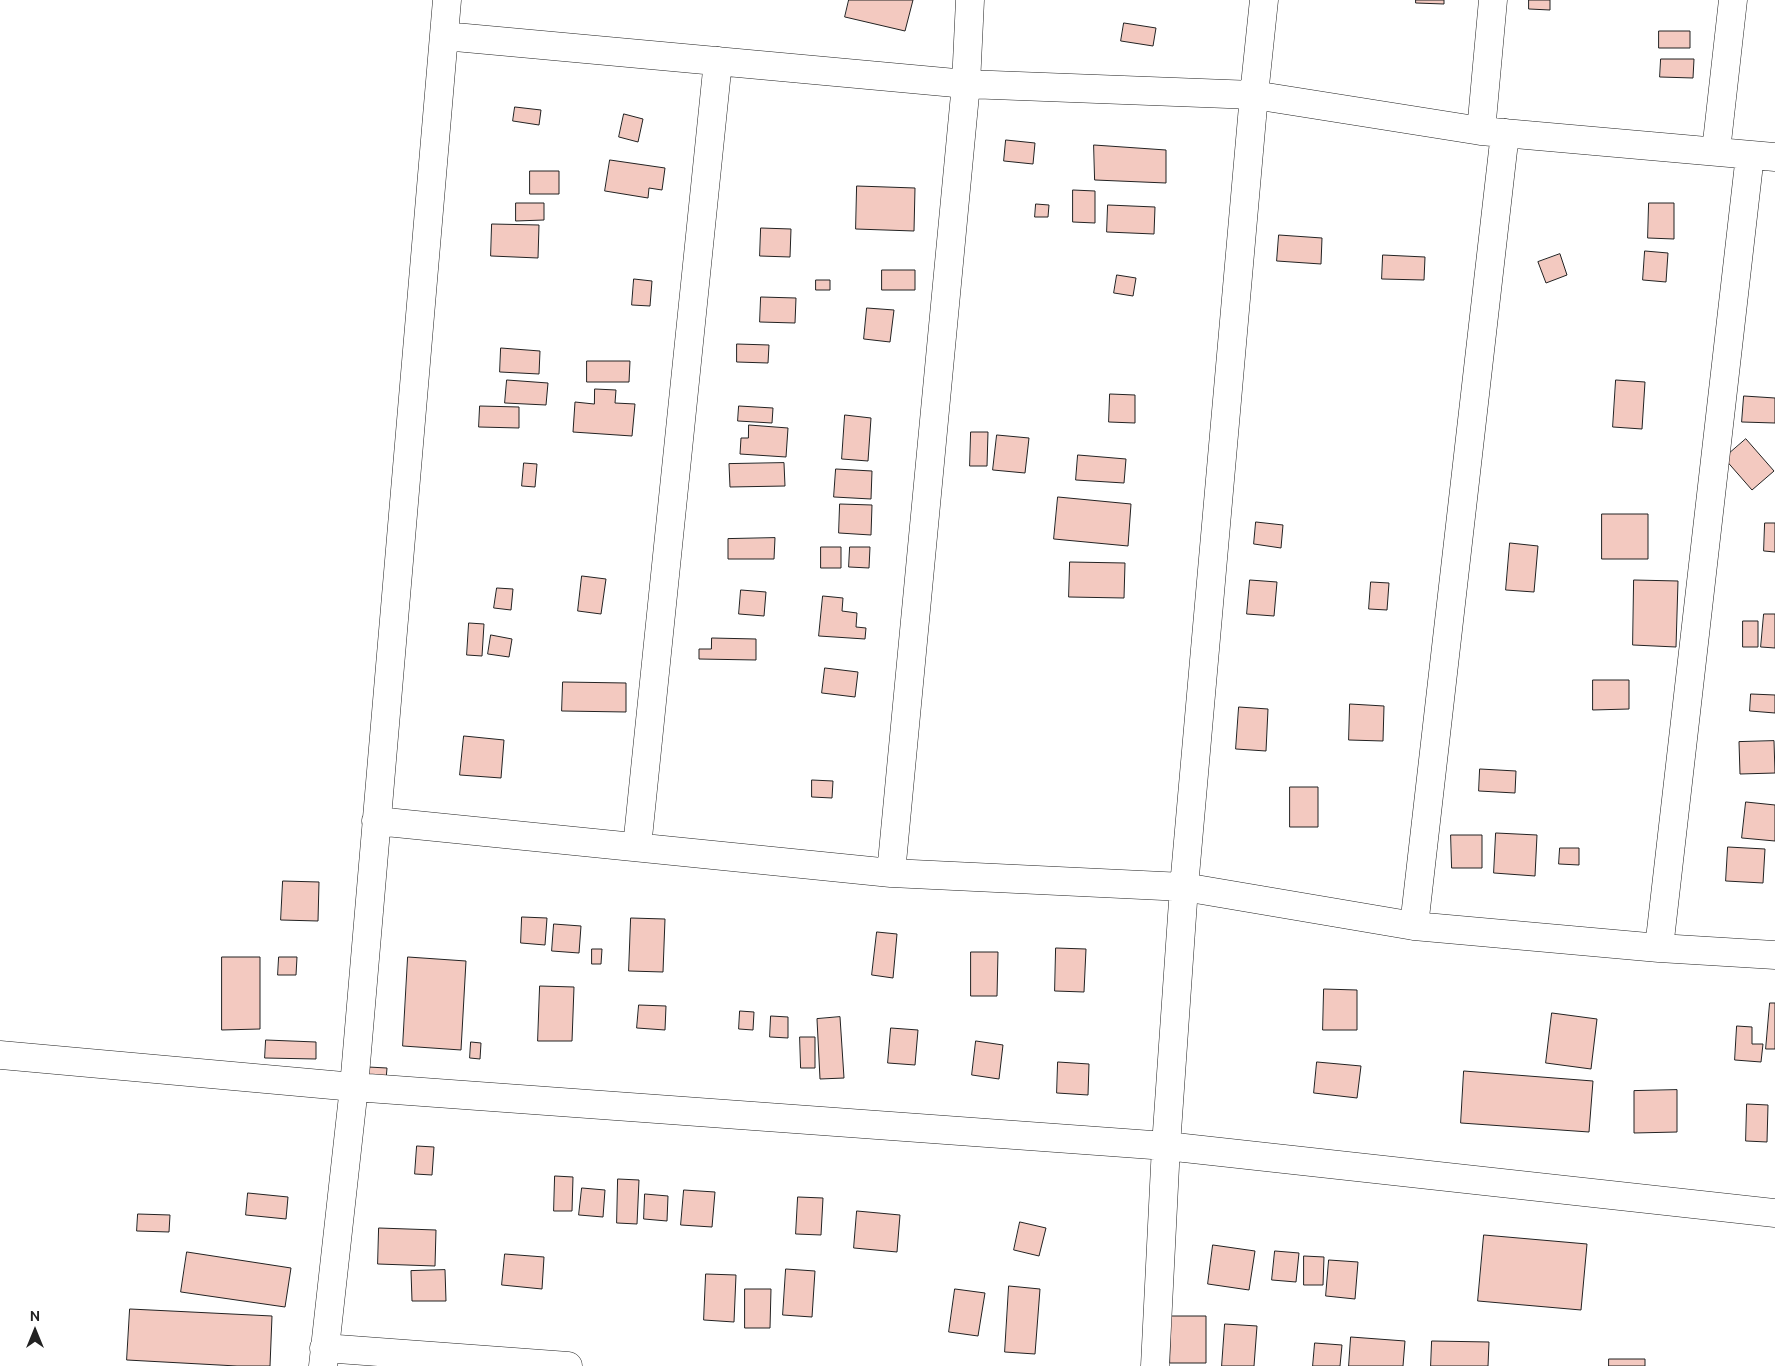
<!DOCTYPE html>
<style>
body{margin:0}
#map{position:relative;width:1775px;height:1366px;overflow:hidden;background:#fff;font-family:Ubuntu,sans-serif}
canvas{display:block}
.north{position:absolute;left:10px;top:1306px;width:50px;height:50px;-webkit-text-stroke:4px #fff;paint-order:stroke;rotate:0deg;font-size:14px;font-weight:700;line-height:20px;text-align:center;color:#222}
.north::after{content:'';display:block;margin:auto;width:18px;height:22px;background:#222;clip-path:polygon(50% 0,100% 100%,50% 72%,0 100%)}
</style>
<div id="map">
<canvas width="1775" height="1366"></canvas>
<div class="north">N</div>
</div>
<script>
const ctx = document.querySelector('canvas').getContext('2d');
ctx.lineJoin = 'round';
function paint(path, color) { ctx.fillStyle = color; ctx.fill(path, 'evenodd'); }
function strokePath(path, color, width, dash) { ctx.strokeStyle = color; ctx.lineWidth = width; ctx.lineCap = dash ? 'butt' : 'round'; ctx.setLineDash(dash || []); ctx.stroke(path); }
const building = new Path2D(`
 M849,0H913L905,31L845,17Z
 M1416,0H1444V4L1416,3Z
 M1529,0H1550V10L1529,9Z
 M1124,23L1156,28L1153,46L1121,41Z
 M1659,31H1690V48H1659Z
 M1661,59H1694L1693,78L1660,77Z
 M515,107L541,110L539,125L513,121Z
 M624,114L643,119L638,142L619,137Z
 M1006,140L1035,143L1033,164L1004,161Z
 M1094,145L1166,150V183L1095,180Z
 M610,160L665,168L662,190L649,188L648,198L605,191Z
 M530,171H559V194H530Z
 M857,186L915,188L914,231L856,229Z
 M1073,190L1095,191V223L1073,222Z
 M516,203H544V220L516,221Z
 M1649,203H1674V239L1648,238Z
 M1036,204L1049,205L1048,217H1035Z
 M1108,205L1155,207L1154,234L1107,232Z
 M492,224L539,225L538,258L491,256Z
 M761,228L791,229L790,257L760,256Z
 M1279,235L1322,238L1321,264L1277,261Z
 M1645,251L1668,253L1666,282L1643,280Z
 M1560,254L1567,275L1546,283L1538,262Z
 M1383,255L1425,257L1424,280L1382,279Z
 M882,270H915V290H882Z
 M1117,275L1136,278L1133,296L1114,293Z
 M634,279L652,281L650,306L632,305Z
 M816,280H830V290H816Z
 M761,297L796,298L795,323L760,322Z
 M867,308L894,310L890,342L864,339Z
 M737,344L769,345L768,363L737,362Z
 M501,348L540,351L539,374L500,372Z
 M587,361H630L629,382H587Z
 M507,380L548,383L546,405L505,403Z
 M1616,380L1645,382L1642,429L1613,427Z
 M595,389L616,390L615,403L635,404L632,436L573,432L575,402L594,404Z
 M1110,394L1135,395V423L1109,422Z
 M1744,396L1775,398V423L1742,422Z
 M480,406L519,407V428L479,427Z
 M739,406L773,408L772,423L738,421Z
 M845,415L871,418L868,461L842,459Z
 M749,425L788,428L786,457L740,454L741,438H748Z
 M971,432H988L987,466H970Z
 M997,435L1029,438L1025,473L993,470Z
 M1746,439L1774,471L1752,490L1724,458Z
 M1078,455L1126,459L1124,483L1076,480Z
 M524,463L537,464L535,487L522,486Z
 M784,463L785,486L730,487L729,464Z
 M836,469L872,471L871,499L834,497Z
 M1058,497L1131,504L1128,546L1054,539Z
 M840,504L872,505L871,535L839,533Z
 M1602,514H1648V559H1602Z
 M1256,522L1283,525L1281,548L1254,544Z
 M1765,523H1775V552L1764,551Z
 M775,538L774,559H728V539Z
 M1510,543L1538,546L1534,592L1506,590Z
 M821,547H841V568H821Z
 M850,547H870L869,568L849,567Z
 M1070,562L1125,563L1124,598L1069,597Z
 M582,576L606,579L601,614L578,611Z
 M1250,580L1277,582L1274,616L1247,614Z
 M1634,580L1678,581L1676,647L1633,645Z
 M1371,582L1389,583L1387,610L1369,609Z
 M497,588L513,589L511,610L494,608Z
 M741,590L766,592L764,616L739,614Z
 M823,596L843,598L842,611L857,613L856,627L866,628L865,639L819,636Z
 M1764,614H1775V648L1761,647Z
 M1743,621H1758V647H1743Z
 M469,623L484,624L482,656L467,655Z
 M491,635L512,639L509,657L488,654Z
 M712,638L756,639V660L699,659V649H711Z
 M825,668L858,672L855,697L822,693Z
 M1593,680H1629V709L1593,710Z
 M563,682L626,683V712L562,711Z
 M1751,694L1775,695V713L1750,711Z
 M1350,704L1384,706L1383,741L1349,740Z
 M1239,707L1268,709L1266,751L1236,749Z
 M464,736L504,740L501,778L460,775Z
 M1774,741L1775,773L1740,774L1739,742Z
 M1480,769L1516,771L1515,793L1479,791Z
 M812,780L833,781L832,798L812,797Z
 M1290,787H1318V827H1290Z
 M1746,802L1775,805V841L1742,838Z
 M1496,833L1537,835L1535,876L1494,873Z
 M1451,835H1482V868H1452Z
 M1728,847L1765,849L1763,883L1726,881Z
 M1560,848H1579V865L1559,864Z
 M283,881L319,882L318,921L281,920Z
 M522,917L547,918L545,945L521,943Z
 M631,918L665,919L663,972L629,971Z
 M554,924L581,926L579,953L552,951Z
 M877,932L897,934L893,978L872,975Z
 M1056,948L1086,949L1084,992L1055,991Z
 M592,949H602L601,964H592Z
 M971,952H998L997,996H971Z
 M222,957H260V1029L222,1030Z
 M279,957H297L296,975H278Z
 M408,957L466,961L461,1050L403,1046Z
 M540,986L574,987L572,1041H538Z
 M1324,989L1357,990V1030H1323Z
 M1770,1003H1775V1049H1766Z
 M639,1005L666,1006L665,1030L637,1028Z
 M740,1011L754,1012L753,1030L739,1029Z
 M1552,1013L1597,1019L1591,1069L1546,1063Z
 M771,1016L788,1017V1038L770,1037Z
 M840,1017L844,1078L820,1079L817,1019Z
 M1737,1026L1752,1027V1044H1763L1761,1062L1735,1060Z
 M891,1028L918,1030L915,1065L888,1063Z
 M800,1037H815V1068H801Z
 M266,1040L316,1042V1059L265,1058Z
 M976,1041L1003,1045L999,1079L972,1075Z
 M471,1042L481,1043L480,1059L470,1058Z
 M1058,1062L1089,1064L1088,1095L1057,1093Z
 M1317,1062L1361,1066L1357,1098L1314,1093Z
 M368,1067L387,1068L386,1080L367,1079Z
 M1464,1071L1593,1081L1589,1132L1461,1123Z
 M1677,1090V1132L1634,1133V1091Z
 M1747,1104L1768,1105L1767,1142L1746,1141Z
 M417,1146L434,1147L432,1175L415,1174Z
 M555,1176L573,1177L572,1211H554Z
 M618,1179L639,1180L637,1224L617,1223Z
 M582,1188L605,1190L603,1217L579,1215Z
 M684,1190L715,1192L712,1227L681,1225Z
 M248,1193L288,1197L286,1219L246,1215Z
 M645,1194L668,1196L667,1221L644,1219Z
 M798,1197L823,1198L821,1235L796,1234Z
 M857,1211L900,1215L897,1252L854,1248Z
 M138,1214L170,1215L169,1232L137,1231Z
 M1020,1222L1046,1228L1039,1256L1014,1250Z
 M379,1228L436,1230L435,1266L378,1264Z
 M1484,1235L1587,1244L1581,1310L1478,1301Z
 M1213,1245L1255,1251L1249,1290L1208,1284Z
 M1275,1251L1299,1253L1296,1282L1272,1280Z
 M187,1252L291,1268L285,1307L181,1292Z
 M505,1254L544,1257L542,1289L502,1285Z
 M1304,1256L1324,1257L1323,1285H1304Z
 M1329,1260L1358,1262L1355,1299L1326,1296Z
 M786,1269L815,1271L812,1317L783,1315Z
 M445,1270L446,1301H412L411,1271Z
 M706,1274L736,1275L734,1322L704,1320Z
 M1009,1286L1040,1289L1035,1354L1005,1352Z
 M745,1289H771L770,1328H745Z
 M955,1289L985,1293L978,1336L949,1332Z
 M130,1309L272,1316L270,1366H237L127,1360Z
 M1171,1316H1206V1363H1170Z
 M1225,1324L1257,1326L1254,1366H1222Z
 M1351,1337L1405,1341L1403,1366H1349Z
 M1432,1341L1489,1342L1488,1366H1431Z
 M1315,1343L1342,1345L1340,1366H1313Z
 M1609,1359H1645V1366H1609Z`);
const street = new Path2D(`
 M444,36L966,84L1254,95L1481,131L1775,157
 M1481,131L1493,0
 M1716,151L1733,0
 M376,821L891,873L1184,887L1414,926L1659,948L1775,955
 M637,847L718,61
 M891,873L966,84L970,0
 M1414,926L1505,133
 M1659,948L1750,155
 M0,1055L354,1087L1166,1146L1775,1213
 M324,1348L568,1366
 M323,1366L354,1087L447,0
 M1155,1366L1166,1146L1184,887L1254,95L1264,0`);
paint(building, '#f3c9c0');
strokePath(building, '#222', 1);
strokePath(street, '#222', 29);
strokePath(street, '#fff', 28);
</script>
